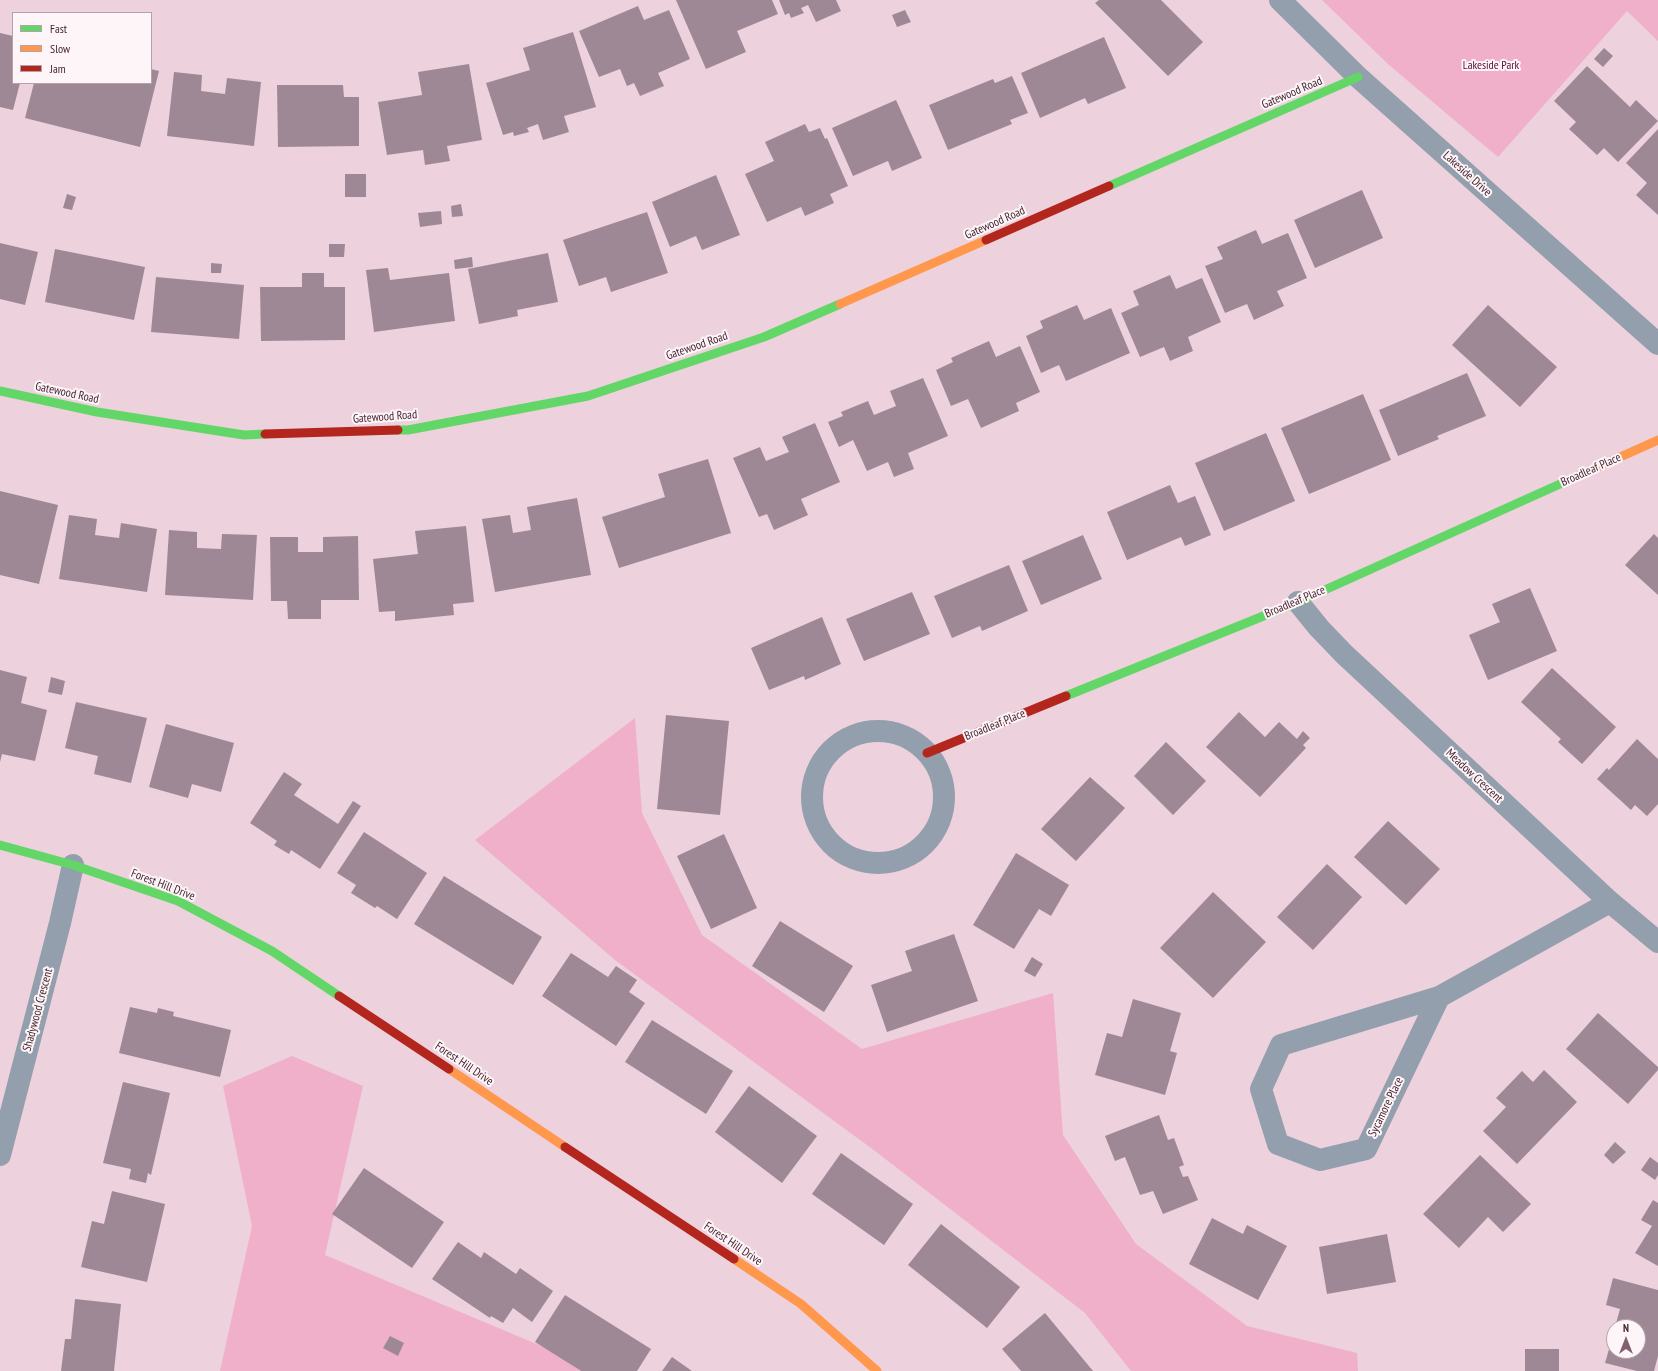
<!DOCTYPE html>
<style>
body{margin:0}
#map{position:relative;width:1658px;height:1371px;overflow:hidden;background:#edd1dc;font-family:"PT Sans Narrow",sans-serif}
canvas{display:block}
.legend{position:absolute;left:12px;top:12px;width:140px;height:72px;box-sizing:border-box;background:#fdf5f7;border:1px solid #b3a2a8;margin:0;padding:5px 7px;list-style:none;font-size:12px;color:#452532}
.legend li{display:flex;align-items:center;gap:8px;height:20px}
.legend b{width:20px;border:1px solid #b3a2a8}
.north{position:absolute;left:1606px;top:1319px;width:40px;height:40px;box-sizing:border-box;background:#fdf5f7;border:1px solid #b3a2a8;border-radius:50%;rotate:0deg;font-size:11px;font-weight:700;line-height:16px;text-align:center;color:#452532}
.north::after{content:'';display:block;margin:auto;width:14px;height:18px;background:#80616e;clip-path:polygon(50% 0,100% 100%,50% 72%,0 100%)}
</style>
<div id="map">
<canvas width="1658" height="1371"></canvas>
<ul class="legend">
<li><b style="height:5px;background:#63d668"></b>Fast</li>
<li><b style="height:5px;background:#ff974d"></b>Slow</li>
<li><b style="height:5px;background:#b3261e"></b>Jam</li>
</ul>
<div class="north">N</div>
</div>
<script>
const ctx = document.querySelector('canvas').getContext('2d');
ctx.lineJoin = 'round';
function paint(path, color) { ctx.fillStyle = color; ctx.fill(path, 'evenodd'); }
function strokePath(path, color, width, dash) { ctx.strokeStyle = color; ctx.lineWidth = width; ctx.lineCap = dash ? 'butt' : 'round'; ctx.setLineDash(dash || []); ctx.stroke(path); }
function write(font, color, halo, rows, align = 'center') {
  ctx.font = font + ' "PT Sans Narrow",sans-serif'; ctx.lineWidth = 4; ctx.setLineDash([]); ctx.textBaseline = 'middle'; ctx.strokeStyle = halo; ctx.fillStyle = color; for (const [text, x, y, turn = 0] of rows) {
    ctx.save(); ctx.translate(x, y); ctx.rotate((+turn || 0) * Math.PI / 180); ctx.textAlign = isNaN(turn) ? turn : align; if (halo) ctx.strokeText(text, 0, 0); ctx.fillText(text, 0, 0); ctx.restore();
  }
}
const green = new Path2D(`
 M1322,0H1658V41L1627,11L1498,157L1389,65Z
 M635,718L642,813L702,935L862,1049L1053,993L1063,1135L1136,1244L1247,1326L1357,1353L1358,1371H1131L1085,1313L875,1151L615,960L475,840Z
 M292,1056L363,1086L325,1255L546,1348L580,1371H220L252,1226L223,1086Z`);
const building = new Path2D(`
 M676,0H772L778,14L737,31L746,52L706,69Z
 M779,0H836L841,11L816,22L808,5L801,8L804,13L791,18L789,13L785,15Z
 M1099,0H1161L1203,42L1168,76L1095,3Z
 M638,6L644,20L669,10L690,59L658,73L664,86L640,96L634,83L627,86L620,69L599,77L579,31Z
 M905,10L911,22L897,27L892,15Z
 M573,32L596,107L564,116L569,132L543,140L538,124L527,128L529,132L514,136L513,132L503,135L486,83L530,70L523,48Z
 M0,33L13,36V83H20L13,110L0,107Z
 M1104,37L1126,88L1088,104L1085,98L1040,118L1021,73Z
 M1604,48L1613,56L1603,67L1594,59Z
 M469,64L482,140L447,146L450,161L425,165L423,150L387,155L378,102L422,95L418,72Z
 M1587,66L1630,107L1636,100L1658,121L1618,162L1604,148L1597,155L1569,129L1576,122L1554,101Z
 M151,69L159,71L140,147L25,118L34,83H151Z
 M174,72L202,75L201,91L225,94L227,78L261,82L254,146L167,136Z
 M1012,76L1028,113L1010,120L1012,124L948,150L929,105L993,79L995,83Z
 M277,85H343L344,97H359V146L278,147Z
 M896,100L922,158L892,171L888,161L853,176L832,128Z
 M805,124L809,132L820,128L825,139L827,138L848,186L830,194L834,203L805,216L801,207L767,222L745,174L774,161L765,142Z
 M1658,129V215L1636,195L1647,183L1626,163Z
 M345,174H366V197H345Z
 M716,175L740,235L702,250L696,236L670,247L652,202Z
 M1362,190L1383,238L1315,268L1294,220Z
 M67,194L76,197L72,210L63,208Z
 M461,204L463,216L452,217L451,206Z
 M441,211L442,224L420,227L418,213Z
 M647,212L668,273L611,292L606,277L579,286L563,240Z
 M1256,230L1262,244L1288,233L1307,278L1277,291L1284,306L1254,320L1247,304L1225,313L1205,266L1223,259L1217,247Z
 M0,243L38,252L25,305L0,299Z
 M329,244H345L344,257H329Z
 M55,249L145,267L134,320L45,302Z
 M548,253L558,302L517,310L518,316L479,324L468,269Z
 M472,257L473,267L455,269L454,260Z
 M211,263L222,264L221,273H211Z
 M388,268L390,280L449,273L455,321L374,332L366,270Z
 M302,273H324V287H345V340L261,341L260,287H302Z
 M1170,275L1176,289L1202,278L1221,322L1188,337L1193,351L1170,361L1164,347L1140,357L1121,313L1139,305L1133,291Z
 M156,277L244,285L239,339L151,332Z
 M1077,305L1084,320L1111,308L1130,353L1066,381L1059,365L1041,373L1026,336L1043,328L1040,321Z
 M1488,305L1557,367L1520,407L1452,345Z
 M989,341L996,357L1020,346L1040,392L1016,403L1019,411L981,428L968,399L951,406L936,370L953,362L951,358Z
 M1467,373L1486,416L1437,436L1439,439L1398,456L1379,410Z
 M923,378L948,436L908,453L914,469L894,477L888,462L867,471L853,440L839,447L828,422L843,416L841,412L868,401L874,415L896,406L890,391Z
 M1363,394L1391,460L1309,494L1281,428Z
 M815,423L840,482L801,499L808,515L774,530L767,514L759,517L733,458L760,447L766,461L789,452L782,437Z
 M1266,433L1295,501L1224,531L1195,463Z
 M708,459L731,533L619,568L602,517L665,497L658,474Z
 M1170,485L1178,503L1195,496L1211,535L1185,546L1181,537L1127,560L1107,512Z
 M0,491L58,505L39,584L0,575Z
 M577,498L591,575L495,592L482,519L510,515L513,533L531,530L527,507Z
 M69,515L97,519L95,535L119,538L121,523L157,529L147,592L59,579Z
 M466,526L474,602L453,604L454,615L395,621V611L379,612L373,559L418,554L415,531Z
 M169,530L197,532V548L221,549L222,534L257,535L253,600L165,595Z
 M1654,534L1658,538V595L1625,565Z
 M1083,535L1102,579L1041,605L1022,561Z
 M358,536L359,600H321V619H288L287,601H271L270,537H298V552H323V537Z
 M1009,565L1028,611L982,631L980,626L952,638L934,596Z
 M1530,588L1557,651L1488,680L1469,635L1500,622L1492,604Z
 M912,592L930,634L864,661L846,619Z
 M822,617L841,664L805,680L804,676L769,690L751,648Z
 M1552,668L1616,727L1582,764L1558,742L1561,739L1521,702Z
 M0,670L27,677L21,703L47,710L35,761L2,754L0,762Z
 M51,677L65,681L62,695L48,692Z
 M76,702L147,718L131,783L94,774L98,756L65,748Z
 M1239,712L1265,737L1279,722L1297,739L1303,731L1310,738L1303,745L1306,748L1260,797L1206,747Z
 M666,715L729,721L720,815L657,809Z
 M166,724L234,743L221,792L192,784L188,798L149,787Z
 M1637,739L1658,759V804L1647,816L1635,805L1631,810L1597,779L1607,768L1609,770Z
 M1166,742L1206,781L1173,815L1134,776Z
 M284,772L302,784L294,795L338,824L353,801L361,806L320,869L291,850L289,854L274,845L277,841L250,823Z
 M1090,777L1125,808L1076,861L1041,829Z
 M1388,821L1440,869L1406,905L1354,857Z
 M364,832L427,873L397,919L377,906L375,908L351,893L356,885L337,873Z
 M724,834L757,908L711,929L677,856Z
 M1016,853L1069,885L1051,916L1039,909L1014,949L973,925Z
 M1327,864L1362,897L1313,950L1277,917Z
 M444,876L542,937L513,985L414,924Z
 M1213,892L1266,942L1213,998L1160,948Z
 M780,921L853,966L824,1012L752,966Z
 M954,934L978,1001L887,1032L871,985L912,971L905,951Z
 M571,953L608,977L616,966L637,980L629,992L645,1003L616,1046L542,996Z
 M1032,957L1043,964L1035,977L1024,971Z
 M1133,999L1181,1013L1170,1051L1177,1053L1165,1095L1095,1075L1107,1033L1122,1037Z
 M130,1007L157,1013L158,1008L174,1012L173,1016L231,1030L220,1077L119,1053Z
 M1598,1013L1658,1067V1070L1628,1104L1566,1049Z
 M652,1020L733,1071L706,1114L625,1062Z
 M1544,1070L1577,1102L1517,1164L1483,1131L1506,1107L1496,1098L1522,1071L1533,1082Z
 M123,1082L170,1093L151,1175L148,1173L146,1183L129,1179L131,1169L103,1163Z
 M749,1086L817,1136L782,1183L715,1132Z
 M1159,1115L1168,1140L1174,1138L1184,1165L1179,1167L1183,1177L1188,1176L1198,1200L1163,1214L1153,1191L1140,1195L1125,1157L1115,1161L1105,1136Z
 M1615,1142L1626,1152L1613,1164L1604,1155Z
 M841,1153L913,1204L884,1245L812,1194Z
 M1480,1155L1531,1204L1503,1232L1488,1217L1459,1248L1423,1214Z
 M1650,1157L1658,1163V1175L1655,1180L1641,1170Z
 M364,1168L444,1222L412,1268L332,1214Z
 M112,1191L165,1204L147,1282L81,1267L92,1221L104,1224Z
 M1653,1200L1658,1203V1266L1635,1253L1652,1226L1641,1220Z
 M1212,1218L1243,1234L1247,1225L1287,1246L1258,1300L1189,1264Z
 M941,1224L1020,1287L987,1328L908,1265Z
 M1387,1234L1396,1282L1327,1294L1319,1247Z
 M458,1242L481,1258L484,1252L516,1274L520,1268L553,1291L532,1322L513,1308L503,1323L491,1316L490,1318L432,1279Z
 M1613,1278L1658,1290V1356L1654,1371H1637L1605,1363L1614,1332V1351H1638V1327H1615L1620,1309L1606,1305Z
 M565,1295L651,1349L637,1371H581L535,1342Z
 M75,1299L121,1304L114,1371H61L65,1339H71Z
 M1045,1313L1093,1371H1021L1002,1349Z
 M390,1336L404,1343L398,1356L383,1348Z
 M1525,1349H1559V1371H1525Z
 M672,1357L692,1371H662Z`);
const street = new Path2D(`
 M1280,0L1358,77L1658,344
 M1298,602L1319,628L1344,654L1610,902L1658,942
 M812 797a66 66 0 1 1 132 0a66 66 0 1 1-132 0Z
 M1439,997L1366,1149L1320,1160L1278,1144L1261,1089L1281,1045L1439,997L1610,902
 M0,1155L60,923L73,865`);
const fast = new Path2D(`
 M1109,186L1358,77
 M0,391L97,412L244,435L265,434
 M398,430H408L588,396L764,337L840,304
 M1066,696L1298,602L1580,475
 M0,845L73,865L178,901L272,951L339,996`);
const slow = new Path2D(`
 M840,304L986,240
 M1580,475L1658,440
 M449,1069L565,1147
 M734,1259L801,1304L877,1371`);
const jam = new Path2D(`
 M986,240L1109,186
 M265,434L398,430
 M927,753L1066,696
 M339,996L449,1069
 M565,1147L734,1259`);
const parkNames = [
 ["Lakeside Park",1491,66]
];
const streetNames = [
 ["Gatewood Road",1292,93,-23],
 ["Lakeside Drive",1467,174,42],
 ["Gatewood Road",995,223,-24],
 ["Gatewood Road",697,346,-19],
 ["Gatewood Road",67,393,12],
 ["Gatewood Road",385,417,-4],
 ["Broadleaf Place",1591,470,-24],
 ["Broadleaf Place",1295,602,-23],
 ["Broadleaf Place",995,725,-22],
 ["Meadow Crescent",1474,776,43],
 ["Forest Hill Drive",163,885,21],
 ["Shadywood Crescent",38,1010,-75],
 ["Forest Hill Drive",464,1064,34],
 ["Sycamore Place",1386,1107,-64],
 ["Forest Hill Drive",733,1244,34]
];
paint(green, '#f0b0c9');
paint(building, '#9f8896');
strokePath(street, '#939fac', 22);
strokePath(fast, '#63d668', 9);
strokePath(slow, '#ff974d', 9);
strokePath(jam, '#b3261e', 9);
write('12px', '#590e34', '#fdf5f7', parkNames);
write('12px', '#452532', '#fdf5f7', streetNames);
</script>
